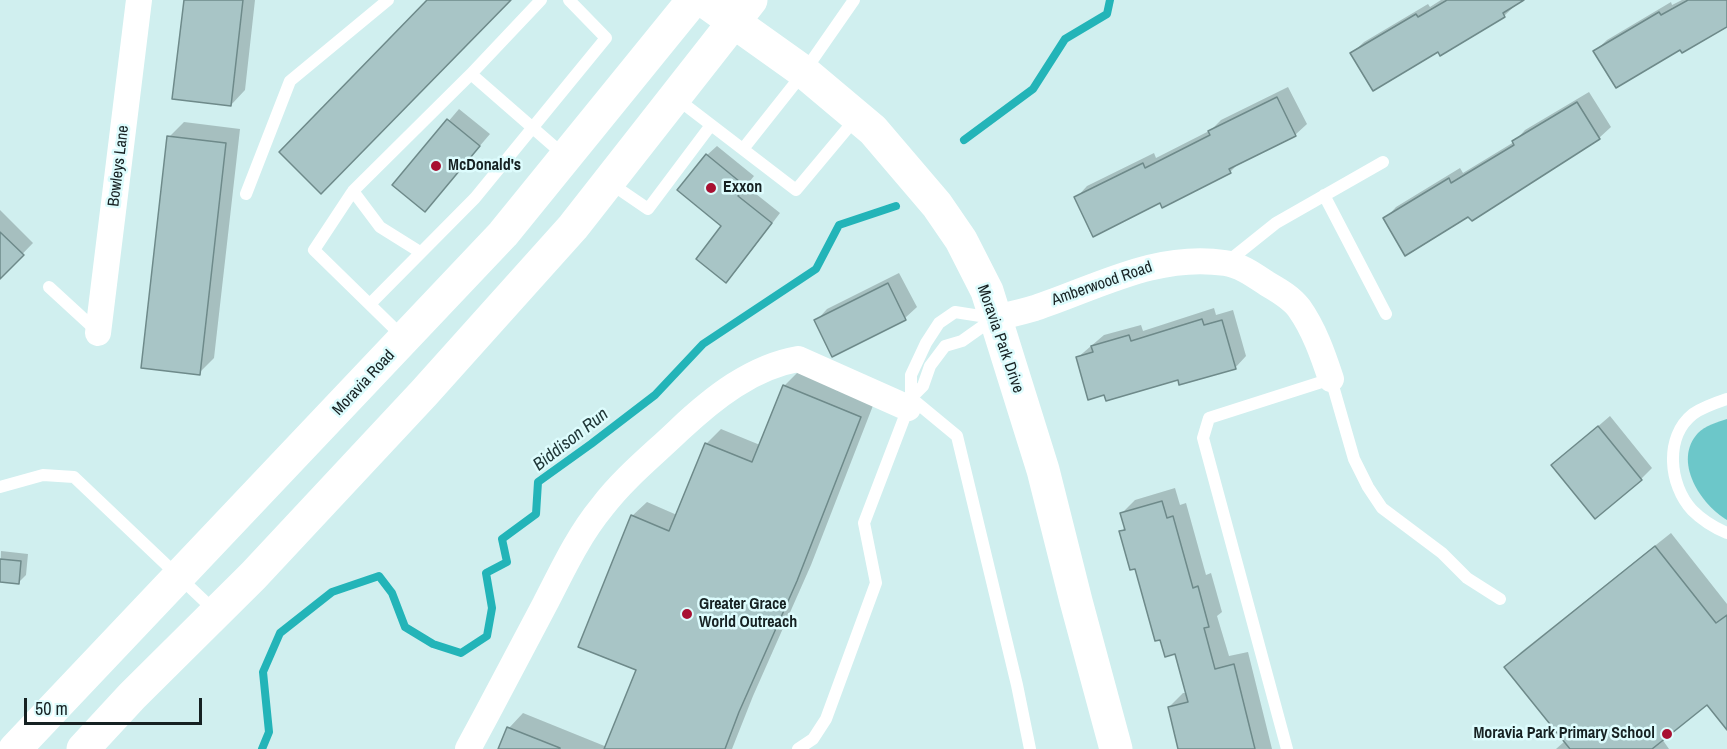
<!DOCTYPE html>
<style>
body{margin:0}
#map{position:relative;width:1727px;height:749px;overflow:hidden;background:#d0efef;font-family:"Archivo Narrow",sans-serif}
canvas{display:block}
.scale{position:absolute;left:24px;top:698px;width:178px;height:27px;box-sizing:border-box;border:3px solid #162122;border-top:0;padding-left:8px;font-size:18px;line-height:21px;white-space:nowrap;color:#162122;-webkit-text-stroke:4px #ddfcfd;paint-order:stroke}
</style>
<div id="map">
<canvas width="1727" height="749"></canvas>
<div class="scale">50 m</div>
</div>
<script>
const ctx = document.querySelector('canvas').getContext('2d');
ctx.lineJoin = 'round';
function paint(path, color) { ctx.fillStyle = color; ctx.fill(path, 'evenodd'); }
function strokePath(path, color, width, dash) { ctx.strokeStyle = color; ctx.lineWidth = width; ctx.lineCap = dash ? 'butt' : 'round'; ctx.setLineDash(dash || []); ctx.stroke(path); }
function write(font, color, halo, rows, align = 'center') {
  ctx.font = font + ' "Archivo Narrow",sans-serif'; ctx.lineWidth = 5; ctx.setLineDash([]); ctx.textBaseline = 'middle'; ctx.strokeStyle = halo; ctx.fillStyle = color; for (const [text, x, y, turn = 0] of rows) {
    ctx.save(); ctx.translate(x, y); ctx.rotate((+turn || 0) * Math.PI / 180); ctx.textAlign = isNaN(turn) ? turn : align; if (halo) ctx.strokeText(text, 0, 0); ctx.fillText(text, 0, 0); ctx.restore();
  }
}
const green = new Path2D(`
 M1727,419V520C1701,505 1672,461 1698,433C1705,426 1717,422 1727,419Z`);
const shadow = new Path2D(`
 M185,0H255L245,90L231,105Z
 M1441,0H1521L1504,16L1438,50L1352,53L1364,42L1428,4L1430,7Z
 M1682,0H1727V25L1680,48L1595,51L1607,40L1671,2L1672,5Z
 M1288,87L1307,124L1295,135L1239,163L1230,172L1161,201L1076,198L1087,186L1154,153L1156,158L1211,130L1221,120Z
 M1589,92L1611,127L1599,138L1543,173L1536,180L1472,219L1469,215L1385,219L1396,207L1460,168L1463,173L1514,142L1525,130Z
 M459,109L490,134L425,210L394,185Z
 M184,122L240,129L214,358L199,373L169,137Z
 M717,146L754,176L746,186L780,213L736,271L726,281L723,226L707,155Z
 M0,210L33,243L0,277Z
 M899,273L917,307L905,318L833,355L816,321L827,309Z
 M1214,308L1216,315L1233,310L1246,356L1235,368L1179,379L1077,358L1104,335L1141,325L1143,331Z
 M798,372L874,403L811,565L753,696L732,749H500L509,728L523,713L607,747L638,670L632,516L647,502L677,515L706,444L721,429L760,445L784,386Z
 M1610,416L1652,468L1641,479L1553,465Z
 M1175,488L1180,505L1186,503L1206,575L1211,573L1222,612L1217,616L1229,656L1248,652L1272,749H1179L1169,707L1183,693H1187L1176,652L1121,532L1125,527L1121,514L1135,500Z
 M1671,533L1727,604V722L1707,703L1662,739L1669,749H1556L1565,741L1506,667L1521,652Z
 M1,551L28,554L26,575L18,583L0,581Z`);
const stream = new Path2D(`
 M964,140L1033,89L1065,39L1107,14L1110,0
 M262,749L269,732L263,672L280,633L332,592L379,576L392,593L405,627L433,644L461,653L487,636L492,608L486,573L507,562L502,539L536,514L538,482L591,444L655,395L703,344L816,269L839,225L896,206`);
const building = new Path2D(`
 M184,0H243L231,106L172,99Z
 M427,0H511L321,194L279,152Z
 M1447,0H1524L1503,13L1505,17L1440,56L1438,52L1373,91L1350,53L1416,14L1418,17Z
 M1688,0H1727V27L1682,53L1680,50L1616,88L1593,51L1659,12L1661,15Z
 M1277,97L1296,136L1229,169L1231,173L1162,208L1160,203L1093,237L1074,197L1143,163L1145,168L1210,135L1208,131Z
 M1577,102L1600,139L1472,221L1468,217L1405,256L1383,218L1449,178L1451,183L1514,145L1512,141Z
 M447,119L480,146L425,212L392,185Z
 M167,136L226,143L200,375L141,368Z
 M706,154L745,186L738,196L772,223L726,283L696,259L721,226L677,190Z
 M0,232L24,255L0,279Z
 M888,283L906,320L832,357L814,320Z
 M1202,319L1204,325L1222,320L1236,369L1179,385L1178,380L1106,401L1104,395L1088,400L1076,357L1093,352L1091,346L1129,335L1131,341Z
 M783,385L861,417L797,581L739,712L725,749H604L636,670L578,647L631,515L669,531L705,443L752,462Z
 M1598,426L1642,480L1595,519L1551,465Z
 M1162,501L1167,518L1173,516L1193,588L1198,586L1209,627L1204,628L1215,669L1234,664L1255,749H1178L1168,707L1188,702L1175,654L1165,657L1160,640L1155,641L1135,569L1130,570L1119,531L1125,530L1120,513Z
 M1655,546L1716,623L1727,615V730L1707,705L1652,749H1570L1504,667Z
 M0,559L21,561L19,584L0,582Z
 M507,727L560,748V749H498Z`);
const service = new Path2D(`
 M471,74L565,156
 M676,98L796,190L857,117
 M743,149L804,72L854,0
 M610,183L648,209L711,125
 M353,191L380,227L420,252
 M246,194L290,81L388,0
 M1324,195L1386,314
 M1226,263L1276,223L1383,162
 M49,287L98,332
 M370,304L475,198L606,38L569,0
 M403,337L314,250L353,191L471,74L541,0
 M911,398L957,436L1017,685L1030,749
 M911,398L923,386L930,366L945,346L962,341L993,319
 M1727,399C1715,403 1703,407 1693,414C1664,437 1669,485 1692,510C1702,520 1715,528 1727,533
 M0,487L43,475L74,477L216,612
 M798,749L813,739L826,719L876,583L864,523L908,408L911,398V375L926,343L939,323L955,312L993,318
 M1287,749L1203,438L1209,418L1331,379L1354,459L1368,487L1382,508L1442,553L1467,578L1500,599`);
const minor = new Path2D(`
 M995,318C1008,315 1022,312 1035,308C1098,287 1156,253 1225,263C1240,265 1254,275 1266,283C1278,290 1291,297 1299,308C1314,329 1323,355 1331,379
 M98,333L139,0
 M468,749C494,701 519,653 545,604C562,571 578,536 602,507C624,478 653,455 679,430C713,398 752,367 798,359L908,408`);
const secondary = new Path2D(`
 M703,0L804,72L873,130L937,205L961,240L987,291L1043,470L1076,601L1116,749`);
const primary = new Path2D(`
 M15,749L503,234L693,0
 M83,749L132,696L253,576L424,393L573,227L751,0`);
const markers = [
 [436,166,6,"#a81132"],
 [711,188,6,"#a81132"],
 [687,614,6,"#a81132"],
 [1667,734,6,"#a81132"]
];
const streetNames = [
 ["Bowleys Lane",119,166,-83],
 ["Amberwood Road",1102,284,-19],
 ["Moravia Park Drive",1000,339,71],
 ["Moravia Road",364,383,-47]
];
const poiNames = [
 ["McDonald's",448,166],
 ["Exxon",723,188],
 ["Greater Grace",699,605],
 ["World Outreach",699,623],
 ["Moravia Park Primary School",1655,734,"right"]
];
const waterNames = [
 ["Biddison Run",571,440,-38]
];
paint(green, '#6cc7c9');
paint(shadow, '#0003');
strokePath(stream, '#23b4b8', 8);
paint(building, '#a8c5c6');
strokePath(building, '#6e8a8a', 1.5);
strokePath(service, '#fff', 12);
strokePath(minor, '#fff', 26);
strokePath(secondary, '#fff', 33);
strokePath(primary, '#fff', 33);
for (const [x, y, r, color] of markers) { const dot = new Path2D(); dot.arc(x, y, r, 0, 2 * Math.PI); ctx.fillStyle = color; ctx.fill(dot); strokePath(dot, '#ddfcfd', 2); }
write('16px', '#162122', '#ddfcfd', streetNames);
write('bold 16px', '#162122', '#ddfcfd', poiNames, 'left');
write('italic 18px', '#203738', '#ddfcfd', waterNames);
</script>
